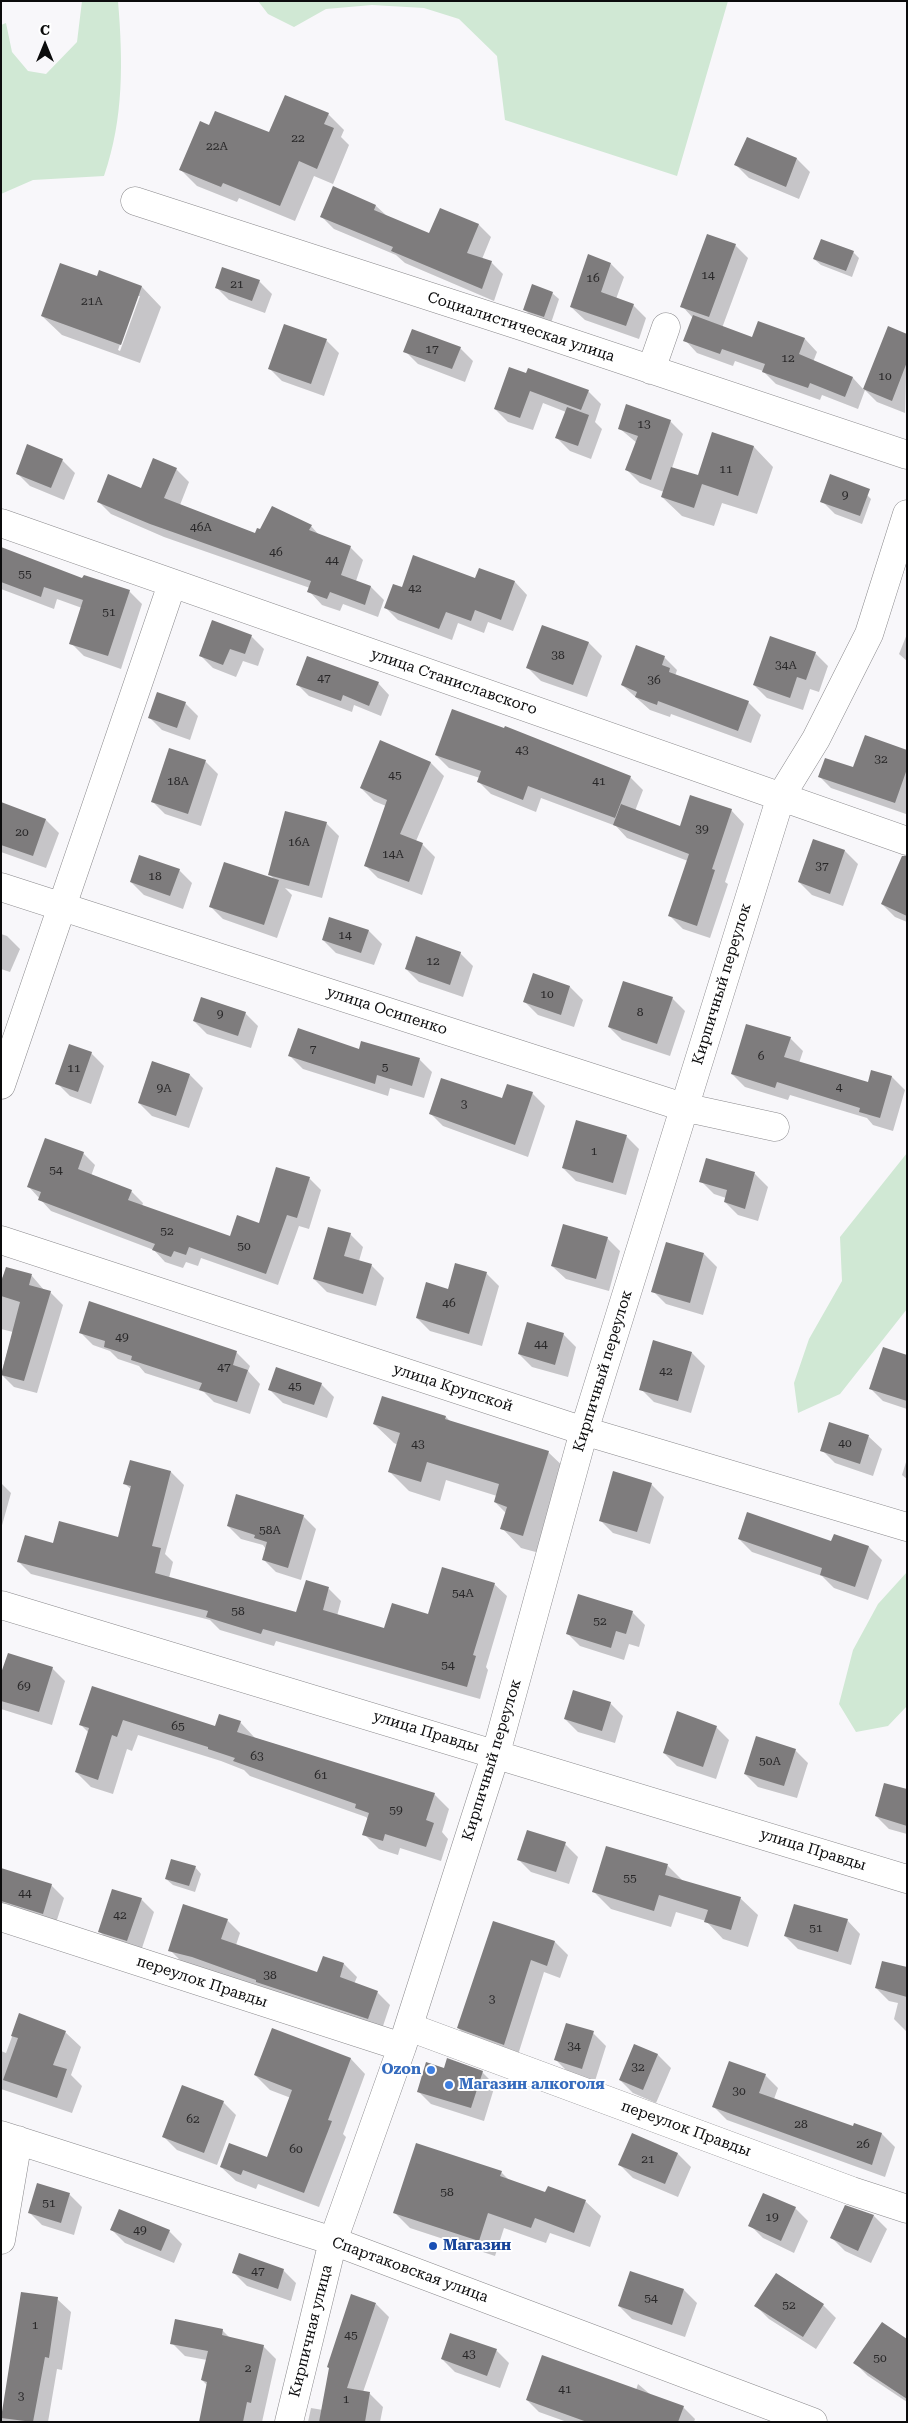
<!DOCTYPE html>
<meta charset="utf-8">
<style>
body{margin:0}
#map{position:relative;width:908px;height:2423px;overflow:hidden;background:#f8f7fa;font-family:"Roboto Serif",serif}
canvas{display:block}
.frame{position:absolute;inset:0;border:2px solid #0b0b0c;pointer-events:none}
.north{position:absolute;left:20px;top:20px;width:50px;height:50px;-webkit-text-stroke:4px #fff;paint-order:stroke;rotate:0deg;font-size:14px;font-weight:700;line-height:20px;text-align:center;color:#0b0b0c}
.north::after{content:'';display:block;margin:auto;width:18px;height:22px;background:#0b0b0c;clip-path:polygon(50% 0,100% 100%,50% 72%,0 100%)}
</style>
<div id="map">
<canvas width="908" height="2423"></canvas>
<div class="frame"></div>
<div class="north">С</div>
</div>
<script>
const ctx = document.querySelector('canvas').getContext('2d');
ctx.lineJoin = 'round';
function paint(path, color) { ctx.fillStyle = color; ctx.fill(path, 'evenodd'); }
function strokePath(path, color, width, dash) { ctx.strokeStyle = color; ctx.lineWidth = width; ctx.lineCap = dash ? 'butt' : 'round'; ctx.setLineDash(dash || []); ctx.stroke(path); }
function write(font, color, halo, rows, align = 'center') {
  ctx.font = font + ' "Roboto Serif",serif'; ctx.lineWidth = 4; ctx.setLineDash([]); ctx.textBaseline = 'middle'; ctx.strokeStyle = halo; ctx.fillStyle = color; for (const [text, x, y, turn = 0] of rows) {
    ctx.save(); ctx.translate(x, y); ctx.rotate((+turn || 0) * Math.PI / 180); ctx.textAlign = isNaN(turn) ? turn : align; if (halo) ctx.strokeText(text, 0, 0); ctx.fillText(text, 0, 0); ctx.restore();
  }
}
const green = new Path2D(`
 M82,1H118C123,61 124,118 104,176L33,180L1,194V25L6,23L12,52L28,71L46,74L77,42Z
 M258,1H728L677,176L505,120L497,56L459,19L424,8L372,5L326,9L294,27L268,14Z
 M907,1153V1309L840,1394L798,1413L794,1383L809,1339L842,1281L840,1237Z
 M907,1572V1706L888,1726L856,1732L839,1704L853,1650L878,1604Z`);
const shadow = new Path2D(`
 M328,114L344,130L341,137L349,145L333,184L314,176L295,221L239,198L237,202L197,186L181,170L210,126L270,134Z
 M747,138L797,159L810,172L799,199L749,178L736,165Z
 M376,206L387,216L430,235L479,225L491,237L482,259L491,262L503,274L494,301L405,263L396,255L334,229L322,217Z
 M735,245L748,258L722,328L753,339L759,323L805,339L817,352L813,362L853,378L864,390L888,328L907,335L905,413L877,402L865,390L858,409L822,395L820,400L776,384L763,371L735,361L733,366L697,353L685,340L693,318L682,306Z
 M853,252L859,258L852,277L821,265L814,259Z
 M611,264L624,277L616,299L633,305L646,318L639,339L585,320L571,307Z
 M100,272L142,287L161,307L140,363L62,335L42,316L98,277ZM137,296H140L120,351L118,350Z
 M259,281L272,294L265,313L229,300L216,287Z
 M552,293L559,299L551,323L531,316L525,310Z
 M326,340L339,353L324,396L282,381L269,368Z
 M460,348L473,361L465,382L418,364L405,351Z
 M509,369L588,391L601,404L595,422L602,429L591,459L570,451L557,438L566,412L543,403L533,430L508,422L495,409Z
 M670,421L683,434L672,468L699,477L713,434L754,447L773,467L757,514L722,503L714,526L682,516L662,497L664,492L640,483L627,470L637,443L619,428Z
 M62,460L75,473L64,500L30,486L17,473Z
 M176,469L189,482L180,505L256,535L261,530L311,526L320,536L350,547L363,560L356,581L371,587L384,600L378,617L343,604L340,611L322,605L309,591L310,588L164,537L111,514L98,501L142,490Z
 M858,486L871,499L862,524L835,514L822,501Z
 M1,548L83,580L129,591L142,604L121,669L84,656L71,643L82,608L57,599L54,609L1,589Z
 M480,570L515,582L527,595L513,631L488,622L484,633L458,623L452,640L398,620L386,608L476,580Z
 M543,626L589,643L602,656L587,697L541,681L528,668Z
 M907,634V661L899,654Z
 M251,636L264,649L258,666L243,661L236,677L213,668L200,655Z
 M815,653L828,666L819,692L810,689L803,710L767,698L754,685Z
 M664,657L677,670L675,676L748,702L761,715L751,743L671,714L670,717L650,710L622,685Z
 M378,683L389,695L381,716L354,705L352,712L309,696L297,684Z
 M185,703L198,716L190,740L162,730L149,717Z
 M381,742L431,763L444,776L416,841L422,844L435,857L422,895L378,878L365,865L386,806L374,801L361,788Z
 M907,751L906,814L831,788L820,777L854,769Z
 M436,755L630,777L643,790L635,811L681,828L731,810L744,824L725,882L728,884L710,938L683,929L670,916L688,861L627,838L616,826L541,798L536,812L491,794L478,781L480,778L449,768Z
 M205,761L218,774L201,826L165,814L152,801Z
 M1,804L46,820L59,833L46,868L1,852Z
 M326,823L339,836L322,898L285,888L292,895L277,938L223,919L210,906L275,880L269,874Z
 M814,841L845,851L858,864L843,906L812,895L799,882Z
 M179,870L192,883L183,909L144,895L131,882Z
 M907,877V922L895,917L882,904Z
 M369,931L382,944L374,965L336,953L323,940Z
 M1,934L7,936L20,949L10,972L1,969Z
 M460,953L473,966L463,997L419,982L406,969Z
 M534,975L570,987L583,1000L574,1027L538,1015L525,1002Z
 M672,998L685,1011L670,1056L622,1040L609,1027Z
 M245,1013L258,1026L251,1048L207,1034L194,1021Z
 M790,1038L803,1051L799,1063L868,1084L872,1072L892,1077L905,1090L893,1131L873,1125L867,1118L790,1095L788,1100L745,1087L732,1074Z
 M360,1050L419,1059L432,1072L424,1098L390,1088L388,1096L303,1069L290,1056Z
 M91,1053L104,1066L91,1104L70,1096L57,1083Z
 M190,1075L203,1088L189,1128L152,1116L139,1103Z
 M532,1093L545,1106L528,1157L443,1126L430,1113Z
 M626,1136L639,1149L626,1195L576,1181L563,1168Z
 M83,1153L95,1165L91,1176L131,1191L143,1203L142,1206L231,1238L260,1224L309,1178L321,1190L309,1229L299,1226L278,1285L201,1258L198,1266L186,1262L183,1268L165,1262L154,1250L51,1211L29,1187Z
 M707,1160L755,1174L768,1187L758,1221L738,1215L725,1202L726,1198L714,1194L701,1181Z
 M350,1234L363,1247L359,1261L371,1265L384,1278L376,1306L327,1292L314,1279Z
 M607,1238L620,1251L609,1291L566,1279L552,1266Z
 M704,1254L717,1267L703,1315L666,1304L653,1291Z
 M7,1268L32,1276L44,1290L50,1292L63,1305L37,1393L14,1387L1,1374L13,1332L1,1329V1280Z
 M486,1273L499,1286L482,1346L430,1331L417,1318L449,1290Z
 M80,1332L236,1352L250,1366L248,1371L260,1384L250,1414L214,1402L204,1392L145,1373L139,1366L118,1359L110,1351L93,1345Z
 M563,1334L576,1347L568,1377L532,1367L519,1354Z
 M692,1353L705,1366L691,1413L654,1402L641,1389Z
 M907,1357V1409L883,1401L870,1388Z
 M321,1384L334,1397L327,1418L283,1403L270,1390Z
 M446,1417L451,1422L548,1452L568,1471L543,1554L521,1548L502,1528L506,1513L495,1502L497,1496L446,1480L440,1501L409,1491L390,1472L398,1445L394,1443L374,1424Z
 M868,1436L882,1449L873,1476L835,1463L822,1450Z
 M907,1459V1479L902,1475Z
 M131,1462L171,1472L184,1485L165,1554L173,1562L169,1578L297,1613L329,1589L341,1601L337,1616L385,1630L429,1616L494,1584L507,1596L486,1667L488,1670L480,1699L276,1641L274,1646L220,1630L210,1620L31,1574L19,1562L53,1544L119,1538L132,1490L125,1484Z
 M1,1483L11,1493L1,1529Z
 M651,1484L664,1497L650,1544L613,1533L600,1520Z
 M303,1516L316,1529L301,1580L276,1572L263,1559L266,1549L263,1545L241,1539L228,1526Z
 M835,1535L869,1547L882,1560L868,1600L834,1588L822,1576L752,1552L739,1539L832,1543Z
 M632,1612L645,1625L639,1647L629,1644L624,1660L580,1646L567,1633Z
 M52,1668L65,1681L52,1725L1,1709V1673Z
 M92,1687L216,1728L240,1722L255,1738L434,1794L449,1809L442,1832L448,1839L441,1861L400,1848L398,1855L379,1849L364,1834L368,1819L366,1817L250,1776L244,1770L221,1761L138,1735L132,1751L127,1749L113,1794L91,1787L76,1772L89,1733L81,1725Z
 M610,1703L623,1716L615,1743L578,1732L565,1719Z
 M716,1727L729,1740L716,1779L677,1766L664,1753Z
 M795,1750L808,1763L797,1798L758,1787L745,1774Z
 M907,1791V1834L889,1829L876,1816Z
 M565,1844L578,1857L569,1884L531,1872L518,1859Z
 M668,1866L684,1882L740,1898L758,1915L748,1947L723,1939L706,1921L676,1912L671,1927L611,1909L593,1891Z
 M195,1867L201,1874L195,1892L173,1885L166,1879Z
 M1,1881L51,1885L64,1898L55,1926L1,1904Z
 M141,1899L154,1912L140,1954L112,1944L99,1931Z
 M227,1920L240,1933L236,1945L318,1974L344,1964L357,1977L354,1984L377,1992L390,2005L381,2032L183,1963L170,1950Z
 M847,1920L860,1934L851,1965L798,1949L785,1936Z
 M494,1923L555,1942L568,1955L560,1978L544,1972L517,2058L471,2041L458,2028Z
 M907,1969V2032L894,2019L898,2003L889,2001L876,1988Z
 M20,2015L65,2032L81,2047L71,2075L82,2086L72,2113L1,2089V2051L6,2053Z
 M273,2030L351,2059L365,2074L343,2134L346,2137L319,2207L258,2184L256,2189L236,2181L221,2167L267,2158L291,2098L270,2090L255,2075Z
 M593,2033L606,2046L595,2081L569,2073L556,2060Z
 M635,2045L658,2055L671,2068L656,2103L633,2093L620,2080Z
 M445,2069L482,2072L495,2085L484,2121L431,2104L418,2091Z
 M765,2075L778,2088L774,2099L854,2128L882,2134L895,2147L885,2177L727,2120L714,2107Z
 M223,2102L236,2115L217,2165L177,2150L164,2137Z
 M632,2135L678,2154L691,2167L678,2197L633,2178L620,2165Z
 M501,2172L510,2181L546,2194L585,2201L601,2216L590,2247L550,2233L546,2243L504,2228L495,2256L410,2228L394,2212Z
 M69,2194L82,2207L74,2235L42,2225L29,2212Z
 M795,2208L808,2221L794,2253L763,2238L750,2225Z
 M874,2216L887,2229L871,2263L845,2251L832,2238Z
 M112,2230L169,2231L182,2244L174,2263L125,2243Z
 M283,2270L296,2283L291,2301L247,2286L234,2273Z
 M684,2290L697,2303L685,2337L632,2319L619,2306Z
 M22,2294L57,2299L71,2312L62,2370L57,2369L48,2422H1Z
 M376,2304L389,2317L363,2392L370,2394L383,2407L380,2422H308L311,2408L323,2410Z
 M823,2305L836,2318L816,2349L769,2319L756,2306Z
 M222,2330L230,2338L263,2346L276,2359L262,2422H200L208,2386L202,2380L207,2360L185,2356L172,2343Z
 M907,2340V2402L868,2376L855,2363Z
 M496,2350L509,2363L500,2388L455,2372L442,2359Z
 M638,2384L651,2395L683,2407L695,2419L694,2422H567L539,2412L527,2400L636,2390Z`);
const building = new Path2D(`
 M285,95L329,113L324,124L334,128L317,169L299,161L280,206L223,183L221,187L179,170L200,121L209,125L215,111L269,132Z
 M747,137L797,158L786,187L734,165Z
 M333,186L376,205L374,210L429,233L440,208L479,224L467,253L492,261L482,289L391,251L393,247L320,217Z
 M707,234L736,244L709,317L680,307Z
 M821,239L854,251L846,271L813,259Z
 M588,254L611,263L601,292L634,304L626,326L570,307Z
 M60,263L97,276L99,270L142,286L121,345L41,316Z
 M222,267L260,280L252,301L215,288Z
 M532,284L553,292L544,317L523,310Z
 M693,315L752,337L758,321L805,338L799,354L853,377L845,397L810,383L808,388L762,372L765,364L722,349L720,354L683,341Z
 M284,324L327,339L311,384L268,369Z
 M888,326L907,334V362L892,401L863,389Z
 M412,329L461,347L452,369L403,352Z
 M509,367L526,373L528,368L589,390L581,410L530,391L520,418L494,409Z
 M626,404L671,420L651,480L625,470L638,436L618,429Z
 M567,407L589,415L578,446L555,438Z
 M712,432L754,446L738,496L702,484L694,508L661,497L671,467L698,475Z
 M27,444L63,459L51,488L16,474Z
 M153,458L177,468L164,498L255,533L257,528L260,529L272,506L312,525L309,530L351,546L341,575L371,586L365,605L330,592L327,599L307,592L311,581L150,524L97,502L108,474L141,488Z
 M830,474L870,489L860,516L820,502Z
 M1,547L82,578L84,575L130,590L108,656L69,644L83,600L44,587L41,597L1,582Z
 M413,555L475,578L479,568L515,581L501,620L475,610L471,621L446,612L439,629L384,608L393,584L402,587Z
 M212,620L252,635L245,654L230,649L223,665L199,656Z
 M542,625L589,642L573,685L526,668Z
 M770,636L816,652L806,680L797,677L790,698L753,685Z
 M636,645L665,656L662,665L670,668L669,672L749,701L738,731L658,701L657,705L635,697L637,692L621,685Z
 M307,656L379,682L369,706L343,695L341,701L296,685Z
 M157,692L186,702L177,728L148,718Z
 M452,709L504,728L505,726L631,776L615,818L528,786L523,800L477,782L481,771L435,755Z
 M865,735L907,750V769L895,803L818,777L825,758L853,767Z
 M380,740L431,762L400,834L423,843L409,882L364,866L387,800L360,788Z
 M169,748L206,760L188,814L151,802Z
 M690,795L732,809L712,869L715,870L697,926L668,916L689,854L613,825L621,804L680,826Z
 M1,802L46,819L33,856L1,845Z
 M285,811L327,822L309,886L268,875Z
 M813,839L845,850L830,894L798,882Z
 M139,855L180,869L170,896L130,882Z
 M902,856H907V916L881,904Z
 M224,862L279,880L264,925L209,907Z
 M329,917L369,930L361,953L322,940Z
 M416,936L461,952L450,985L405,969Z
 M533,973L570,986L561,1015L523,1002Z
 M623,981L673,997L657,1044L608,1027Z
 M201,997L246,1012L238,1036L193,1021Z
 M746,1024L791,1037L784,1057L868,1082L871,1070L892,1076L880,1118L859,1112L860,1108L777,1082L775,1088L731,1074Z
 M298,1028L359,1049L361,1041L420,1058L412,1086L377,1075L375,1084L288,1056Z
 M69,1044L92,1052L78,1092L55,1084Z
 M152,1061L190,1074L176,1116L138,1103Z
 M441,1078L502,1098L507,1084L533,1092L515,1145L429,1114Z
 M576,1120L627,1135L613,1183L562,1168Z
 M45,1138L84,1152L78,1169L132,1190L128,1200L230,1236L237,1215L259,1223L276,1167L310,1177L297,1218L287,1215L266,1274L189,1247L186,1255L174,1251L171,1257L152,1250L155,1244L38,1200L41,1192L27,1187Z
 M706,1158L755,1172L745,1209L724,1202L727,1190L699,1182Z
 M563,1224L608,1237L596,1279L551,1266Z
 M328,1227L351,1233L344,1256L372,1264L363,1294L313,1279Z
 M666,1242L704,1253L690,1303L651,1292Z
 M455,1263L487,1272L469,1334L416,1318L426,1282L448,1289Z
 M6,1267L32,1274L29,1285L51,1291L24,1381L1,1375L20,1302L1,1296V1282Z
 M89,1301L237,1351L233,1365L248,1370L237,1402L199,1390L202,1383L131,1360L132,1356L104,1347L105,1341L79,1333Z
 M527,1322L564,1333L555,1365L518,1354Z
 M653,1340L692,1352L678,1401L639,1390Z
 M883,1347L907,1355V1401L869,1389Z
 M276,1367L322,1383L314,1405L268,1390Z
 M382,1396L446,1416L445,1419L549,1451L523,1536L500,1529L507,1507L494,1502L499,1484L427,1462L421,1482L388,1472L400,1433L373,1424Z
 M829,1422L869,1435L860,1464L820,1451Z
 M130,1460L171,1471L152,1546L161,1548L155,1573L296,1612L306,1580L329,1587L323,1610L384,1628L392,1603L428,1614L442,1567L495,1583L473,1655L476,1656L467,1687L263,1629L261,1634L206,1617L208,1611L17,1562L25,1535L53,1543L59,1521L118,1537L131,1486L123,1484Z
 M613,1471L652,1483L637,1532L599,1521Z
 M236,1494L304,1515L288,1568L262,1560L267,1542L254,1538L255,1535L227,1526Z
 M747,1512L831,1541L834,1534L869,1546L855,1587L820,1575L822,1568L738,1539Z
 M578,1594L633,1611L626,1634L616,1631L611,1648L566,1634Z
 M8,1653L53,1667L39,1712L1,1701V1673Z
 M92,1686L215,1726L219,1714L241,1721L237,1732L435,1793L426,1820L434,1823L426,1847L385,1834L383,1841L362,1835L369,1813L355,1808L356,1804L233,1761L235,1758L208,1749V1747L123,1720L117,1737L112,1735L98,1780L75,1772L89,1728L79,1725Z
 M573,1690L611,1702L602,1731L564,1719Z
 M677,1711L717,1726L703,1767L663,1753Z
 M756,1736L796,1749L784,1786L744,1774Z
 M884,1783L907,1789V1826L875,1816Z
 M527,1830L566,1842L556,1872L517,1860Z
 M606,1846L668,1864L665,1875L741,1897L731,1930L704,1922L708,1910L659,1895L654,1911L592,1892Z
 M171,1859L196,1866L189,1886L165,1879Z
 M1,1868L52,1884L43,1914L1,1901Z
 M112,1889L142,1898L127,1941L98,1932Z
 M183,1904L228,1919L221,1939L317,1972L323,1956L344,1963L340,1977L378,1991L368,2019L256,1982V1980L192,1957L168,1951Z
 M794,1904L848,1919L838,1952L784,1936Z
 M493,1921L555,1941L547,1966L531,1960L504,2045L457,2028Z
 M882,1961L907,1967V1997L875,1988Z
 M19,2013L66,2031L53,2065L67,2069L57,2098L3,2080L18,2038L11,2036Z
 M566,2023L594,2031L582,2069L554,2060Z
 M272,2028L351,2058L328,2120L332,2121L304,2193L243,2170L241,2175L220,2167L229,2143L267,2157L292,2090L254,2075Z
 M634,2044L658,2054L643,2090L619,2080Z
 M447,2058L483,2071L471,2108L417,2092L426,2062L444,2068Z
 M729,2061L766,2074L759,2093L853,2126L854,2123L882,2133L872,2165L712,2107Z
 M182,2085L224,2101L204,2153L162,2137Z
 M632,2133L678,2153L665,2184L618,2165Z
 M416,2143L502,2171L500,2176L545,2192L548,2186L586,2200L574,2233L535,2218L531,2228L488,2213L479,2241L393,2213Z
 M37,2183L70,2193L61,2223L28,2213Z
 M763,2193L796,2207L781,2241L748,2226Z
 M845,2205L874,2215L858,2251L830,2238Z
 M119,2209L170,2230L161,2251L110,2230Z
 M239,2253L284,2269L278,2289L232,2273Z
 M630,2271L684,2289L672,2325L618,2306Z
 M776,2273L824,2304L803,2337L754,2306Z
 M21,2292L58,2297L49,2358L45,2357L33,2422L1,2418Z
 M351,2294L376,2303L347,2388L370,2392L365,2422H319L329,2368L327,2367Z
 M175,2319L223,2329L222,2335L264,2345L251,2403L247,2402L243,2422H199L207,2382L201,2380L208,2351L170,2344Z
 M882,2322L907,2339V2399L853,2363Z
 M450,2333L497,2349L487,2376L441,2359Z
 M542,2355L684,2406L678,2422H587L526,2400Z`);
const minor = new Path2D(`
 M135,201L524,327L907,455
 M651,370L666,327
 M1,523L907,841
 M1,887L683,1107L775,1127
 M1,1085L172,584
 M1,1240L584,1431L907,1527
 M1,1605L907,1879
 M1,1917L402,2047
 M409,2027L852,2191L907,2209
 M1,2135L333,2241L813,2422
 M1,2240L18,2140
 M289,2422L333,2241L402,2047L496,1753L584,1431L781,796L816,739L869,634L907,514`);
const markers = [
 [431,2070,5,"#3f7fe0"],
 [449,2085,5,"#3f7fe0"],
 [433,2246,5,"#1a4fb4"]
];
const numberNames = [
 ["22",298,138],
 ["22А",217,146],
 ["14",708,275],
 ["16",593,278],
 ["21",237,284],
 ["21А",92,301],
 ["17",432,349],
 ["12",788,358],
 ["10",885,376],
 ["13",644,424],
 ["11",726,469],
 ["9",845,495],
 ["46А",201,527],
 ["46",276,552],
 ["44",332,560],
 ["55",25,574],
 ["42",415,588],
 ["51",109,612],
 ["38",558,655],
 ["34А",786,665],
 ["47",324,678],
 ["36",654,680],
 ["43",522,750],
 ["32",881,759],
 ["45",395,775],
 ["18А",178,781],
 ["41",599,781],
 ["39",702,829],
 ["20",22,832],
 ["16А",299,842],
 ["14А",393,854],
 ["37",822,866],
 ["18",155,876],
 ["14",345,935],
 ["12",433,961],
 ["10",547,994],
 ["8",640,1012],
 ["9",220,1014],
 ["7",313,1049],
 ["6",761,1056],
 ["5",385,1067],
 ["11",74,1068],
 ["4",839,1087],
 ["9А",164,1088],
 ["3",464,1104],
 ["1",594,1151],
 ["54",56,1170],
 ["52",167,1231],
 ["50",244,1246],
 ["46",449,1303],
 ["49",122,1337],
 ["44",541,1344],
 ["47",224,1367],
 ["42",666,1371],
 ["45",295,1386],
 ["40",845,1443],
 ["43",418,1444],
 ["58А",270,1530],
 ["54А",463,1593],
 ["58",238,1611],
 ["52",600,1621],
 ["54",448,1665],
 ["69",24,1686],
 ["65",178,1726],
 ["63",257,1756],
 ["50А",770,1761],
 ["61",321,1775],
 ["59",396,1810],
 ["55",630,1878],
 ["44",25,1893],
 ["42",120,1915],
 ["51",816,1928],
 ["38",270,1975],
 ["3",492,1999],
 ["34",574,2046],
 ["32",638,2067],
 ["30",739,2091],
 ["62",193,2119],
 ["28",801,2124],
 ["26",863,2144],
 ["60",296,2149],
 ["21",648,2159],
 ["58",447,2192],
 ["51",49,2203],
 ["19",772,2217],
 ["49",140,2230],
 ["47",258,2271],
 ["54",651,2298],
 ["52",789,2305],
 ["1",35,2325],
 ["45",351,2335],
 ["43",469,2354],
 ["50",880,2358],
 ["2",248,2368],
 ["41",565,2389],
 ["3",21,2396],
 ["1",346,2399]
];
const streetNames = [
 ["Социалистическая улица",521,327,18],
 ["улица Станиславского",454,682,19],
 ["Кирпичный переулок",722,984,-73],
 ["улица Осипенко",387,1011,18],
 ["Кирпичный переулок",603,1371,-73],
 ["улица Крупской",453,1388,18],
 ["улица Правды",426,1732,17],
 ["Кирпичный переулок",492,1760,-73],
 ["улица Правды",813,1850,17],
 ["переулок Правды",202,1982,18],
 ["переулок Правды",686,2129,20],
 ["Спартаковская улица",410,2270,20],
 ["Кирпичная улица",311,2331,-76]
];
const shopNames = [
 ["Ozon",421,2070],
 ["Магазин алкоголя",459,2085,"left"]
];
const transitNames = [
 ["Магазин",443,2246]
];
paint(green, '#d0e8d4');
paint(shadow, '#0003');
paint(building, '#7e7c7d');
strokePath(minor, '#8a898c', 29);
strokePath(minor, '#fff', 28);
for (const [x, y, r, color] of markers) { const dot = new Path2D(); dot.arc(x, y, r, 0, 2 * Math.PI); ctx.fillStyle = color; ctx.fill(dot); strokePath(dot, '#fff', 2); }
write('12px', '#282728', null, numberNames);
write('15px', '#0b0b0c', '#fff', streetNames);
write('bold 15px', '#366cbe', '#fff', shopNames, 'right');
write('bold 15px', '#164399', '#fff', transitNames, 'left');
</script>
